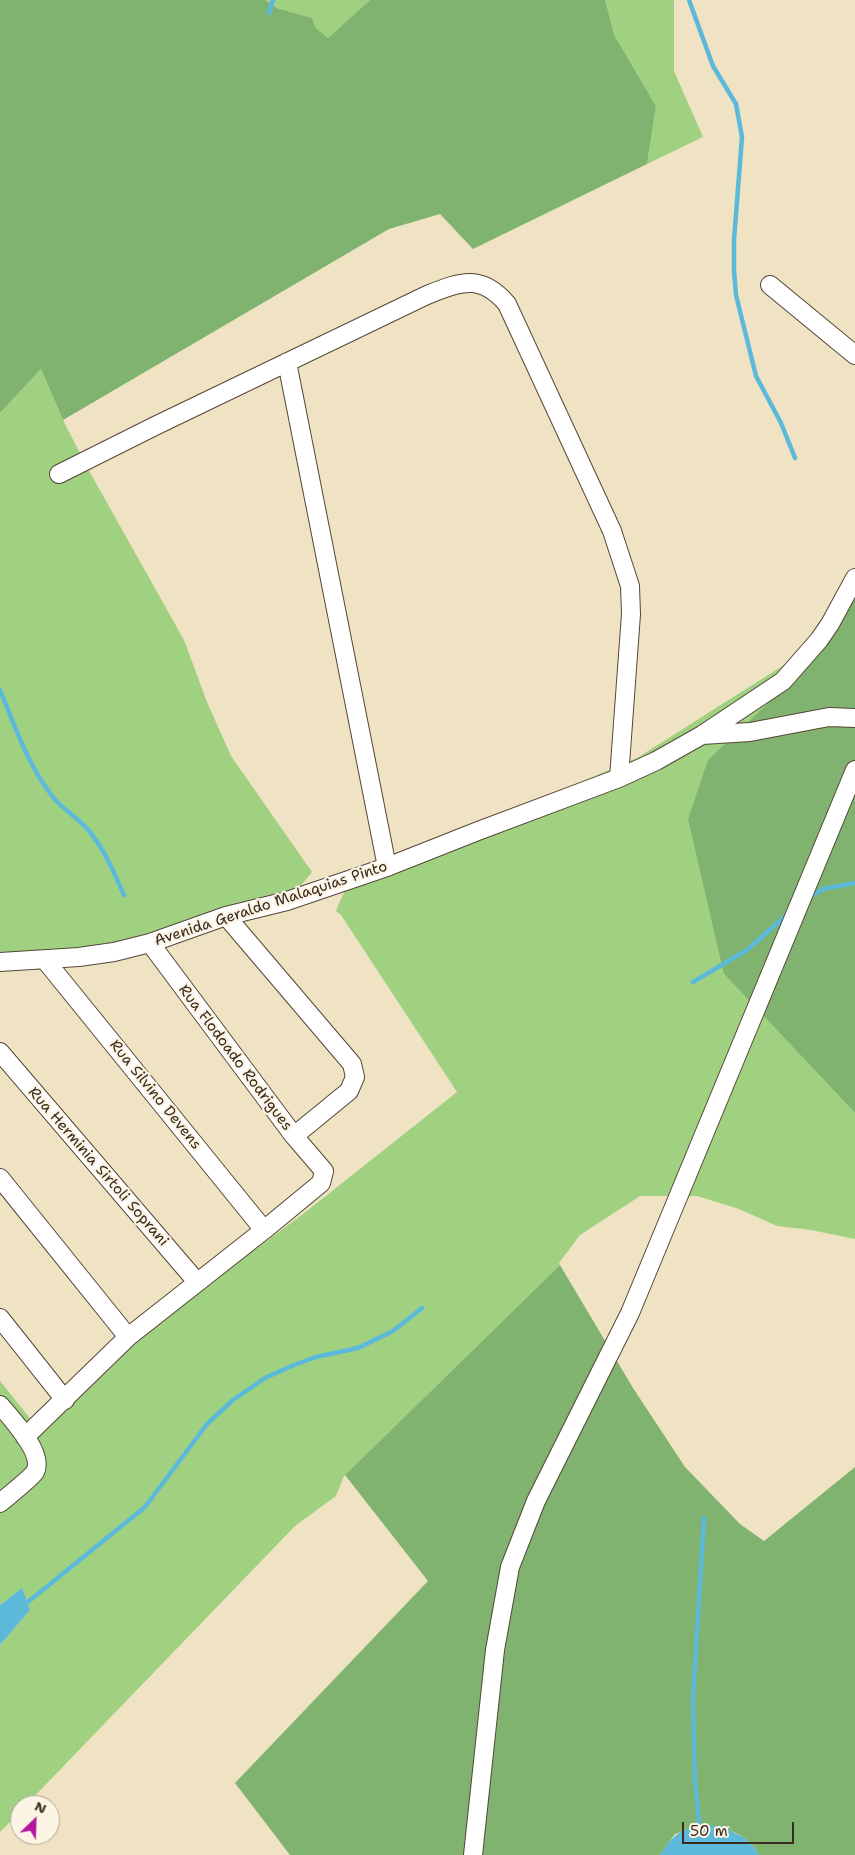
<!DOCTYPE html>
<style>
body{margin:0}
#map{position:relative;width:855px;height:1855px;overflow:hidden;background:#f0e3c4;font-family:"Shantell Sans",sans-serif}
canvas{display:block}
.north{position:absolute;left:10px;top:1795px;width:50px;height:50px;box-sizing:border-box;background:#fcf5e5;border:1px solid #afa495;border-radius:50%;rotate:24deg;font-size:14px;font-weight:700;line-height:20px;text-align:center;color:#3b2a1e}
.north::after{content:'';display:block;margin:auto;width:18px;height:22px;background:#b5179e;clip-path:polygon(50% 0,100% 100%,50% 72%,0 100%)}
.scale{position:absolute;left:682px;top:1822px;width:112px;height:22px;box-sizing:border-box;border:2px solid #3b2a1e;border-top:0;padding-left:6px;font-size:15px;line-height:18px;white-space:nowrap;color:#3b2a1e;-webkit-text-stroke:4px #fcf5e5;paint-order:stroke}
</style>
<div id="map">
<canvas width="855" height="1855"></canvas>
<div class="north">N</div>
<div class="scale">50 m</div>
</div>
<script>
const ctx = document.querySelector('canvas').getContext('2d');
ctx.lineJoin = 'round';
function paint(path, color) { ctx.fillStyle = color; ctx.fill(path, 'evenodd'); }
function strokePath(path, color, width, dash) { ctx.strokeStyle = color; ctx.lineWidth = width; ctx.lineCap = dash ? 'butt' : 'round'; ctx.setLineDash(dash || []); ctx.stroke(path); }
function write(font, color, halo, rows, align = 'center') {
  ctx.font = font + ' "Shantell Sans",sans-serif'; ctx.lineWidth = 4.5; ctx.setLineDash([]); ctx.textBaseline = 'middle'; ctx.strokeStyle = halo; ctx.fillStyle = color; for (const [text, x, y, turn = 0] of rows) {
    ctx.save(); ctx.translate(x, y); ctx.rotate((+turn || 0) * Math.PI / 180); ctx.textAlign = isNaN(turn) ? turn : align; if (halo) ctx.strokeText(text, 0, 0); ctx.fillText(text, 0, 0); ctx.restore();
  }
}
const green = new Path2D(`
 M265,0H370L328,38L316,28L312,18L277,8Z
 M605,0H674V71L703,137L647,164L656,106L613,35Z
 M41,369L63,420L88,469L184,640L207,702L231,756L312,872L286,904L0,970V413Z
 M814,646L724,974L855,1113V1239L811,1230L777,1226L739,1209L697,1196H640L580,1235L559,1263L560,1265L344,1476L336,1496L295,1526L26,1805H20V1812L0,1832V1645L30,1610L22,1589L0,1605V1381L33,1422L105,1361L303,1214L457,1092L341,915L336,911C343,894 350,876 369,873L637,758Z`);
const forest = new Path2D(`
 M0,0H265L277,8L312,18L316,28L328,38L370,0H605L614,35L656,106L647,164L473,249L440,214L389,229L63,420L41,369L0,413Z
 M855,583V1113L724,974L688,819L708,760L797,676Z
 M560,1265L633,1388L685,1467L740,1524L764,1541L855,1467V1855H759L755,1848L743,1837L722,1826H700L675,1834L660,1855H290L235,1783L428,1581L345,1475Z`);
const water = new Path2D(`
 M22,1588L30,1610L0,1645V1605Z
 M700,1826H724L736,1834L743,1837L755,1848L759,1855H660C671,1838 679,1829 700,1826Z`);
const stream = new Path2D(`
 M689,0L713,66L736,104L742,137L734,240V271L736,295L756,376L781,423L795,458
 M269,13L273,0
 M0,690C15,726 28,766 53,797C63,810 79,818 89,831C105,850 114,873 124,895
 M809,897L823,889L855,883
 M693,982L747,950L789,913
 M23,1606L145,1507L207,1424L233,1400L265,1378L294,1365L316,1357L358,1348L393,1331L422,1308
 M700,1831L695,1781L693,1698L704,1518`);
const minor = new Path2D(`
 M770,285L855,355
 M287,362L387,867
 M59,474L157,425L427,295C460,282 481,273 507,304L612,531L630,586L631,614L619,778
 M702,735L750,732L829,717L855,718
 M226,916L352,1064L355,1077L349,1091L294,1136
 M45,960L264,1230
 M0,962L79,957L114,952L150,943L226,916L287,901L387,867L478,831L619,778L656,761L702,735L783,681L819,640L830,624L855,578
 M0,1052L197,1282
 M0,1178L128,1337
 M0,1318L65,1400
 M0,1405C11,1418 45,1454 35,1472C31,1478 7,1497 0,1503
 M25,1437L128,1337L264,1230L321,1183L324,1171L294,1136L150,943
 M473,1855L495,1650L510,1567L536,1501L630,1313L855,770`);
const streetNames = [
 ["Avenida Geraldo Malaquias Pinto",271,904,-18],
 ["Rua Flodoado Rodrigues",235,1058,53],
 ["Rua Silvino Devens",155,1095,51],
 ["Rua Herminia Sirtoli Soprani",98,1167,49]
];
paint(green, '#9fd181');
paint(forest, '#7fb36f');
paint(water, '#5cb9da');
strokePath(stream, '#5cb9da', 4.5);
strokePath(minor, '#564637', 20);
strokePath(minor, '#fff', 18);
write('15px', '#3b2a1e', '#fcf5e5', streetNames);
</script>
